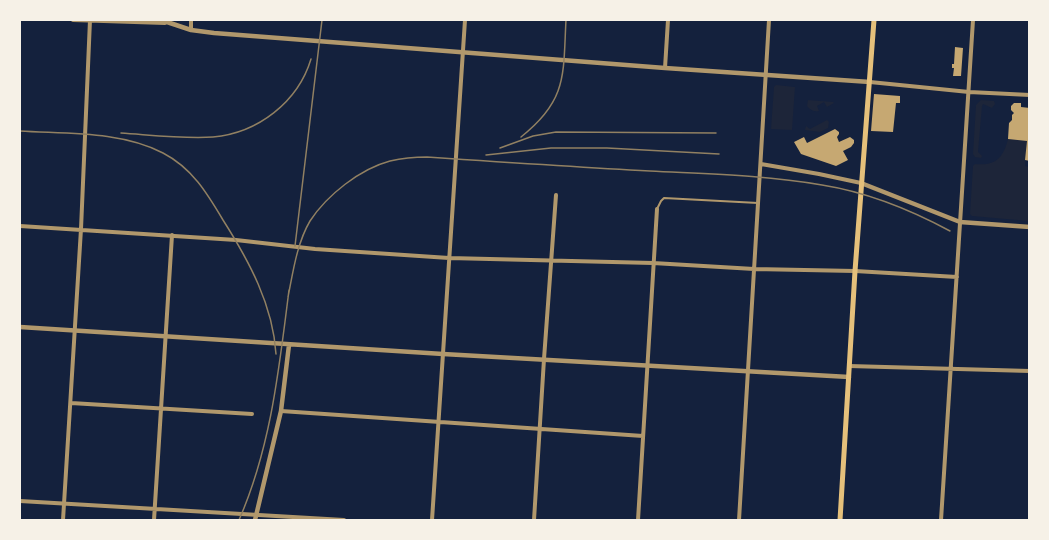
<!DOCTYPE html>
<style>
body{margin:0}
#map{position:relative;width:1049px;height:540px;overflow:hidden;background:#14213d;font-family:"PT Sans",sans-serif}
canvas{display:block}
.frame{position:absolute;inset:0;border:21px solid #f6f1e7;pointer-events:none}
</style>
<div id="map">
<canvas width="1049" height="540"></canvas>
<div class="frame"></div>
</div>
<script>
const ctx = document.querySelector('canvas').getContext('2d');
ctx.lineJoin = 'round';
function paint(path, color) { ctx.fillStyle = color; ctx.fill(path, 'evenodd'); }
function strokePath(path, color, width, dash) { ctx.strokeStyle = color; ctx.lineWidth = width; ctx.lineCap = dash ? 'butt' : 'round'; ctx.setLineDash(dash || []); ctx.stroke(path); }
const green = new Path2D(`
 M776,85L795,87L792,130L771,129L774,87Z
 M808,100L833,102L834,103L827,107L824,102L817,106L819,111C814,112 810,110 807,106Z
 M981,100L994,101L995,104L992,108L983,104L982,106L978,152L982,156L981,158L975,157L973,154L976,105Z
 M827,120L829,122L828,128L820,132L805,130L806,126L810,129Z
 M1008,139L1027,141L1025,166L1029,167V221L972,216L970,214L973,166L975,164C995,166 1003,159 1008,139Z`);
const building = new Path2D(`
 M955,47L963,48L961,76H953L954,68H952V64H954Z
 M874,94L900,96V103H896L893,132L871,131Z
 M1014,103H1021V107L1030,108V161L1025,160L1027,141L1008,139L1009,123L1012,120V115L1014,113L1011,110V106Z
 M835,129L839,132V134L837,137L839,142L850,137L854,140V143L851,147L843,151L848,160L836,166L801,154L794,142L804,137L807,143Z`);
const service = new Path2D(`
 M657,209L661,201L664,198L758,203`);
const minor = new Path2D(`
 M73,20L165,23
 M191,30V20
 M665,68L668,20
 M870,82L969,92L1030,95
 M761,164L819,174L861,183
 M20,226L236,240L315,249L449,258L653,263L754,269L855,271L957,277
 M849,366L1030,371
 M71,403L252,414
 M281,411L643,436
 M20,501L344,520
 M63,520L81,229L90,20
 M154,520L172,235
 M432,520L465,20
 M534,520L544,359L556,195
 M638,520L657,209
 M739,520L769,20
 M941,520L973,20`);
const tertiary = new Path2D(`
 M161,20L191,30L214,33L665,68L870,82
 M861,183L960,222L1030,227
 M20,327L443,354L849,377
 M255,520L281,411L289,345`);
const secondary = new Path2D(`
 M840,520L855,271L874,20`);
const rail = new Path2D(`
 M20,131C67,134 120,131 163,153C192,168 207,193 223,220C249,261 273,305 276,354
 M121,133C151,135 183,139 213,137C258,133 298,102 311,59
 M521,137C568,100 563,74 566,20
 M500,148L533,136L556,132L716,133
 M486,155L551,148H607L719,154
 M295,246L322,20
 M288,297C293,272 297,243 310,221C327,195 360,169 390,161C403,158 414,157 427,157C501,162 575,167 650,171C707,174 765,175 822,185C866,192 911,210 950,231
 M239,520C271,447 279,369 289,290`);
paint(green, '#1d2539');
paint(building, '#c6a872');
strokePath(service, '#b1986c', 2);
strokePath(minor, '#b1986c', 4);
strokePath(tertiary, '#b1986c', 4.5);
strokePath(secondary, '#e5c07b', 5);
strokePath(rail, '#918062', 1.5);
</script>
